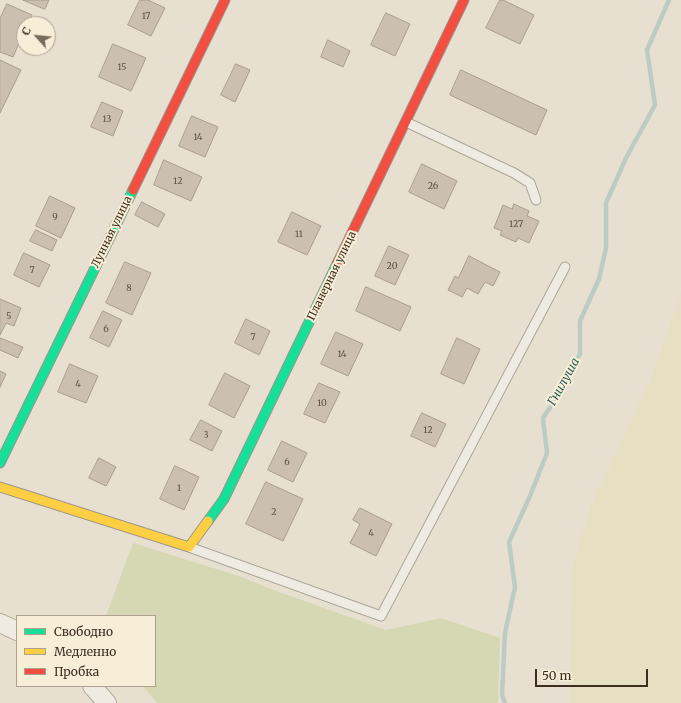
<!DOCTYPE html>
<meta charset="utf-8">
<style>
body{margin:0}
#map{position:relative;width:681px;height:703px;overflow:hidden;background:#e7e0d1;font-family:Merriweather,serif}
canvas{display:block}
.legend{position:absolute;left:16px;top:615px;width:140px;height:72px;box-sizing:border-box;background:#f7eed8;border:1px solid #ada18e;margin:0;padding:5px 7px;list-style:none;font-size:12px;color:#3d2e20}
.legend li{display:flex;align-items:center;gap:8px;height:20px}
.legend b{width:20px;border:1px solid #ada18e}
.north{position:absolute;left:16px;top:16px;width:40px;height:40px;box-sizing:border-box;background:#f7eed8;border:1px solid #ada18e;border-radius:50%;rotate:297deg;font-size:11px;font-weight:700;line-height:16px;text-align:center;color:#3d2e20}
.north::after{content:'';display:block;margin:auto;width:14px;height:18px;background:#786c5e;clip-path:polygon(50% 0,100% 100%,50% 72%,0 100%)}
.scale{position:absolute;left:535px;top:669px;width:113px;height:18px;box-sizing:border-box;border:2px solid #3d2e20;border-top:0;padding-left:5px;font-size:12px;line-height:14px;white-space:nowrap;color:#3d2e20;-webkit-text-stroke:3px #f7eed8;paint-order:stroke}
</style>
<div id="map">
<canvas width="681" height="703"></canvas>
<ul class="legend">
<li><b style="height:5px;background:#16e098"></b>Свободно</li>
<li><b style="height:5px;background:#ffcf43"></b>Медленно</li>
<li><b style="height:5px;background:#f24e42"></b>Пробка</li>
</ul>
<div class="north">С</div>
<div class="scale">50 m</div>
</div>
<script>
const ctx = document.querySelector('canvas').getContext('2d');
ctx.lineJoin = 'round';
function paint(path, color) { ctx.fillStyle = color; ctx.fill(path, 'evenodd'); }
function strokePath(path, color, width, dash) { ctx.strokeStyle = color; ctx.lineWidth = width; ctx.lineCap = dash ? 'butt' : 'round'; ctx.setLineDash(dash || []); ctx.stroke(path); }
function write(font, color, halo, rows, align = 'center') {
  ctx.font = font + ' Merriweather,serif'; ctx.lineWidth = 4; ctx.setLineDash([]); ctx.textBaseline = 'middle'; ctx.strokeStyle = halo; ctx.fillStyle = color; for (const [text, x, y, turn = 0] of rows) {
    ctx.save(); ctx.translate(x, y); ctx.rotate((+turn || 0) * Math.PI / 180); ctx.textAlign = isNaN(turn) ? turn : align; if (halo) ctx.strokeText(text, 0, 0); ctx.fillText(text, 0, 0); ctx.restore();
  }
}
const farmland = new Path2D(`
 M681,293V703H569L572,569L590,508L654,372Z`);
const green = new Path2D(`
 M133,543L242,577L271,589L386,630L441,618L500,638L498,703H157L143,686H155V616H106Z`);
const stream = new Path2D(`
 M505,703L502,695L505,633L515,587L509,542L530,496L547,453L543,418L561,391L580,354V321L599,279L606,248V203L626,158L655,105L647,50L669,0`);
const building = new Path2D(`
 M23,0H49L45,9Z
 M140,0H148L165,8L151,36L128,25Z
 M500,0H503L534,15L520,44L486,28Z
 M7,4L32,15L28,24H24V32L13,57L0,52V19Z
 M386,13L410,24L395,56L371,45Z
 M328,40L350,51L343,67L321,57Z
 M113,44L146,58L131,91L99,77Z
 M0,60L21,70L0,113Z
 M236,64L250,70L235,102L221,95Z
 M461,70L547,110L536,135L450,95Z
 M102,102L123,111L113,136L91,127Z
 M192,116L218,127L205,157L179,146Z
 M164,160L202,177L191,201L154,185Z
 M422,164L457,181L444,209L409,192Z
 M50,196L75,208L61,238L36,226Z
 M142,202L165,214L158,227L135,215Z
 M514,204L529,211L527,216L539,221L529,243L518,238L516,242L500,235L502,231L494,228L503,205L512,209Z
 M292,212L321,226L307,255L278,242Z
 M36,230L57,240L52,251L30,241Z
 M389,246L409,255L395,285L375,276Z
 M24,253L50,265L39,287L14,275Z
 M469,256L500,272L493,286L485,282L478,294L467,288L462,297L448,290L455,276L458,278Z
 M125,262L151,273L132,315L106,303Z
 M366,287L411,307L400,331L356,311Z
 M0,299L21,308L14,326L6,323L0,335Z
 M103,311L122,320L109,347L90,338Z
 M246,319L270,331L259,355L235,343Z
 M336,332L363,344L348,376L321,364Z
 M0,338L23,347L18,358L0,350Z
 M457,338L480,349L464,384L441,374Z
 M70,364L98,376L86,403L58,392Z
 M0,371L6,374L0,387Z
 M225,373L250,386L234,418L209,405Z
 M319,383L340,392L325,423L304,414Z
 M422,413L446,424L435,447L411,436Z
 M201,420L222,431L212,451L190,440Z
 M282,441L307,453L293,482L268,470Z
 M99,458L116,467L106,486L89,478Z
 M175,466L199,477L184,510L160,499Z
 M266,482L303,499L283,541L246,524Z
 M360,508L392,524L376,556L350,543L360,524L353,520Z`);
const lane = new Path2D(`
 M406,122L514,173L530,183L536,200
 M189,547L381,616L565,267`);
const street = new Path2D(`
 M0,623L17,631
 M92,686L107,703`);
const fast = new Path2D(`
 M0,463L133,190
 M208,521L224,499L337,264`);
const slow = new Path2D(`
 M0,487L189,547L208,521`);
const jam = new Path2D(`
 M133,190L225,0
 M337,264L464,0`);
const numberNames = [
 ["17",146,16],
 ["15",122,67],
 ["13",107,119],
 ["14",198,137],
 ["12",178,181],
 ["26",433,186],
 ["9",55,217],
 ["127",516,224],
 ["11",299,234],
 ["20",392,266],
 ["7",32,270],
 ["8",129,288],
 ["5",9,316],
 ["6",106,329],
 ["7",253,337],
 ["14",342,354],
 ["4",78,384],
 ["10",322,403],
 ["12",428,430],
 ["3",206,435],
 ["6",287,462],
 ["1",179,488],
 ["2",274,512],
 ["4",371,533]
];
const streetNames = [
 ["Лунная улица",112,232,-64],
 ["Планерная улица",332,276,-64]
];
const waterNames = [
 ["Гнилуша",564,382,-61]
];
paint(farmland, '#e6dfc2');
paint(green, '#d6d7b3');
strokePath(stream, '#bcccc2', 4.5);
paint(building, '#cbbfb2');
strokePath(building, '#a89c90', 1);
strokePath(lane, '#ada599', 11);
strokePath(street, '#ada599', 20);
strokePath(fast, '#9c958a', 11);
strokePath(slow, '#9c958a', 11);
strokePath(jam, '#9c958a', 11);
strokePath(lane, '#efebe3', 9);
strokePath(street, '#efebe3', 18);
strokePath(fast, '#16e098', 9);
strokePath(slow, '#ffcf43', 9);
strokePath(jam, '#f24e42', 9);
write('9px', '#605244', null, numberNames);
write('11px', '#3d2e20', '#f7eed8', streetNames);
write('italic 12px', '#2f5d5a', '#f7eed8', waterNames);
</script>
